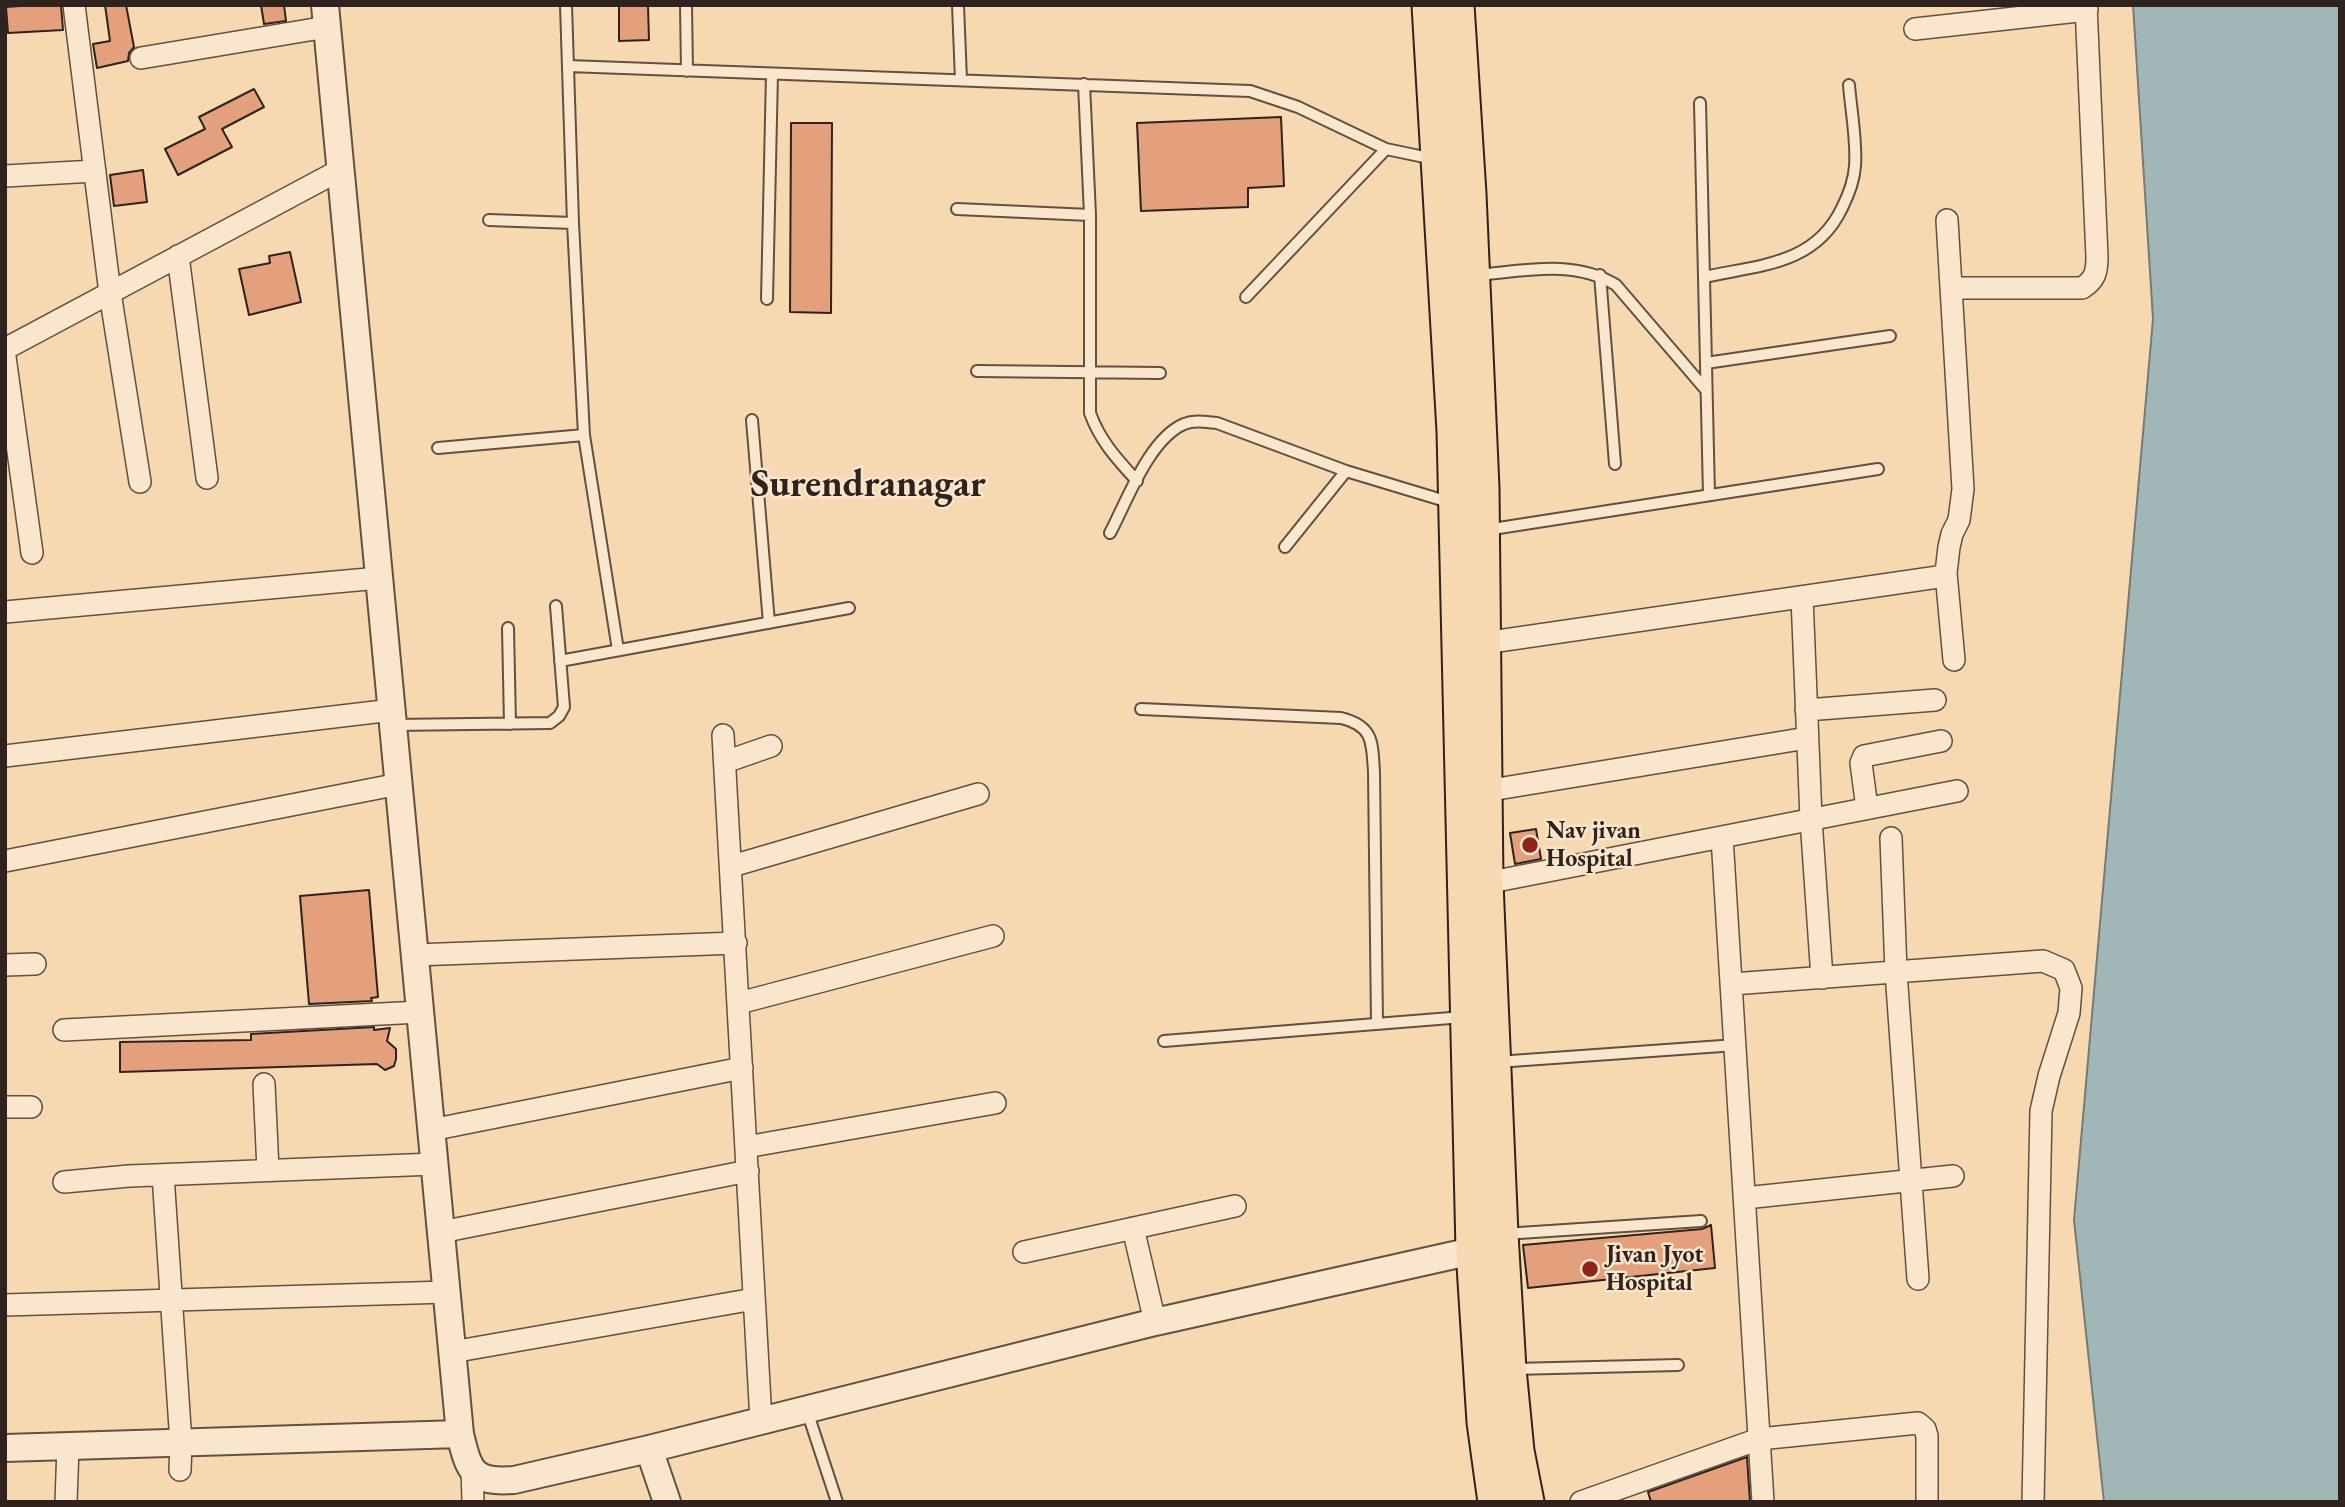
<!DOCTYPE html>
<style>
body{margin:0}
#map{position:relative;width:2345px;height:1507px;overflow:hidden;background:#f6d9b0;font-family:"EB Garamond",serif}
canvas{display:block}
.frame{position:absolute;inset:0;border:7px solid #30221d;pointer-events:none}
</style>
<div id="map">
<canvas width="2345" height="1507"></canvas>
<div class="frame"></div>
</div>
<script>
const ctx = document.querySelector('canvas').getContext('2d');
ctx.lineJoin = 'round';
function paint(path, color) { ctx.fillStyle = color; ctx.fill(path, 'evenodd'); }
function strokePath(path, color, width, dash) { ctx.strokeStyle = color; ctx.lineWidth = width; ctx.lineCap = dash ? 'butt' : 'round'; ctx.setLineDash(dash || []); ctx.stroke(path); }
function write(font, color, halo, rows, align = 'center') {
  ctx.font = font + ' "EB Garamond",serif'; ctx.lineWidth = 5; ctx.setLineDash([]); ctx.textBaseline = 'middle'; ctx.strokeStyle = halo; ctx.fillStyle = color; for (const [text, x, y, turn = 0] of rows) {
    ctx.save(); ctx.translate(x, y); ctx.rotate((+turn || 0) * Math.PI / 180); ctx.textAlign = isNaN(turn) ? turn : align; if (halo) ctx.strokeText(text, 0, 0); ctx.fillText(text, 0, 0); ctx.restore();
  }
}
const water = new Path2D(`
 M2133,5H2340V1502H2104L2074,1220L2153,319Z`);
const building = new Path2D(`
 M35,5H61L63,30L8,33L6,7Z
 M105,5H126L134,47L129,53L128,61L97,68L93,44L110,41Z
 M261,5H284L286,21L264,24Z
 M619,5H648L649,40L619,41Z
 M254,89L264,107L222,129L232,147L178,175L165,149L205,129L199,117Z
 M1281,117L1284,186L1248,188V207L1141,211L1137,123Z
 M791,123H832L831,313L790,312Z
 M143,170L147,202L114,206L110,175Z
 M290,252L301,302L249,315L239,269L270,263L269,256Z
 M1536,829L1541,859L1515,864L1510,833Z
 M369,890L378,997L371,998L372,1001L309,1004L300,896Z
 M374,1027V1030L390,1028L387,1041L396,1049V1059L394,1066L385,1070L377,1064L120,1072V1042L251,1040V1034Z
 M1711,1225L1715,1268L1528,1288L1523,1245L1702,1229Z
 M1747,1457L1750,1502H1651L1648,1492Z`);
const service = new Path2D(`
 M566,5L573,223L584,435L618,650
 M686,5L687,71
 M958,5L961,80
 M568,66L1250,91L1298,107L1386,149L1434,159
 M1084,84L1090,215V413C1100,441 1117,459 1137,481
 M1700,103L1709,495
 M957,209L1090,215
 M489,220L573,223
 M1478,275C1524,271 1574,259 1616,285L1706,390
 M1600,275L1615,464
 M1704,277C1759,265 1815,265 1842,208C1849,194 1854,181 1855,166C1857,140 1851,111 1849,85
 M1246,297L1386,149
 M767,299L772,74
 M1706,363L1890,336
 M977,371L1160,373
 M752,420L769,623
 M438,448L584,435
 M1486,530L1878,469
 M1110,533C1127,501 1149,439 1184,424C1195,420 1205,422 1217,423L1346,471L1452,503
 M1285,547L1346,471
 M508,628L510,724
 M560,661L849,608
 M1141,709L1341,718C1374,726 1372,743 1374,772L1377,1024
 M393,725L550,723L559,716L564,707L556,606
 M1164,1041L1463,1017
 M1497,1062L1736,1045
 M1504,1234L1701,1221
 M1513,1369L1678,1365
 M807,1411L837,1502`);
const minor = new Path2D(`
 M74,5L110,293L140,482
 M1915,29L2087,10
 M141,58L327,27
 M5,176L95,171
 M178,256L207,478
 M1951,288H2082C2095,280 2097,272 2097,257L2086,5
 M5,349L340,170
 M5,357L32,553
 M1946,573L1954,660
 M1802,597L1811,819L1822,978
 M5,612L379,578
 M1484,643L1938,577L1946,573L1949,547L1952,534L1959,520L1963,489L1947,220
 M1806,710L1935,700
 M723,735L761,1421
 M5,756L392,710
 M725,762L771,746
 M1485,791L1807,738
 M1867,808L1861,763L1864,756L1941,741
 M1722,837L1763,1502
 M1891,838L1896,972L1918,1279
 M5,861L399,784
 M732,866L978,794
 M1486,883L1957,791
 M415,955L736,943
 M5,965L35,964
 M1732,984L2043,961L2064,970L2071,988L2069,1013L2049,1076L2041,1111L2033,1502
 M739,1003L993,936
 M64,1030L420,1012
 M264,1084L268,1170
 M5,1107H31
 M431,1130L742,1068
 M746,1147L995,1103
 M163,1175L181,1443L180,1470
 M64,1182L129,1176L434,1164
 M1745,1198L1953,1176
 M1133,1228L1155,1322
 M441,1232L748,1171
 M1024,1252L1235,1206
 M5,1305L447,1292
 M452,1352L754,1299
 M472,1468L473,1502
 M66,1502L68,1447
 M1581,1502L1759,1439L1918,1423L1925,1429L1927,1436V1502`);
const tertiary = new Path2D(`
 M325,5L460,1434C469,1471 472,1483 514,1480L649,1449L1155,1322L1490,1247
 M5,1448L460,1434
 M649,1449L667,1502`);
const trunk = new Path2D(`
 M1429,5L1454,431L1473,1250L1484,1422L1495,1502
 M1457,5L1469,194L1482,488L1486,883L1501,1234L1509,1369L1517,1451L1527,1502`);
const markers = [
 [1530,845,9,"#8f2418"],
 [1590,1269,9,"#8f2418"]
];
const poiNames = [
 ["Nav jivan",1546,831],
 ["Hospital",1546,859],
 ["Jivan Jyot",1606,1255],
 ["Hospital",1606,1283]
];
const townNames = [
 ["Surendranagar",868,486]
];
paint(water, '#a1b7b7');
strokePath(water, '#747b79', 2);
paint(building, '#e4a07d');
strokePath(building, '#30221d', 2);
strokePath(service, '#625042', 14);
strokePath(minor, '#625042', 24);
strokePath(tertiary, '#625042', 30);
strokePath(trunk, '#30221d', 37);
strokePath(service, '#f9e6cc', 10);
strokePath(minor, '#f9e6cc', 21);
strokePath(tertiary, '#f9e6cc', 26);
strokePath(trunk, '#f6d9b0', 33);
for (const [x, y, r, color] of markers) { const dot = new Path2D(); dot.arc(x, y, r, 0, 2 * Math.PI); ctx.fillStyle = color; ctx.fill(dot); strokePath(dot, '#f9e6cc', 2.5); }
write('bold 24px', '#30221d', '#f9e6cc', poiNames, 'left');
write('bold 38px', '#30221d', '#f9e6cc', townNames);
</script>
